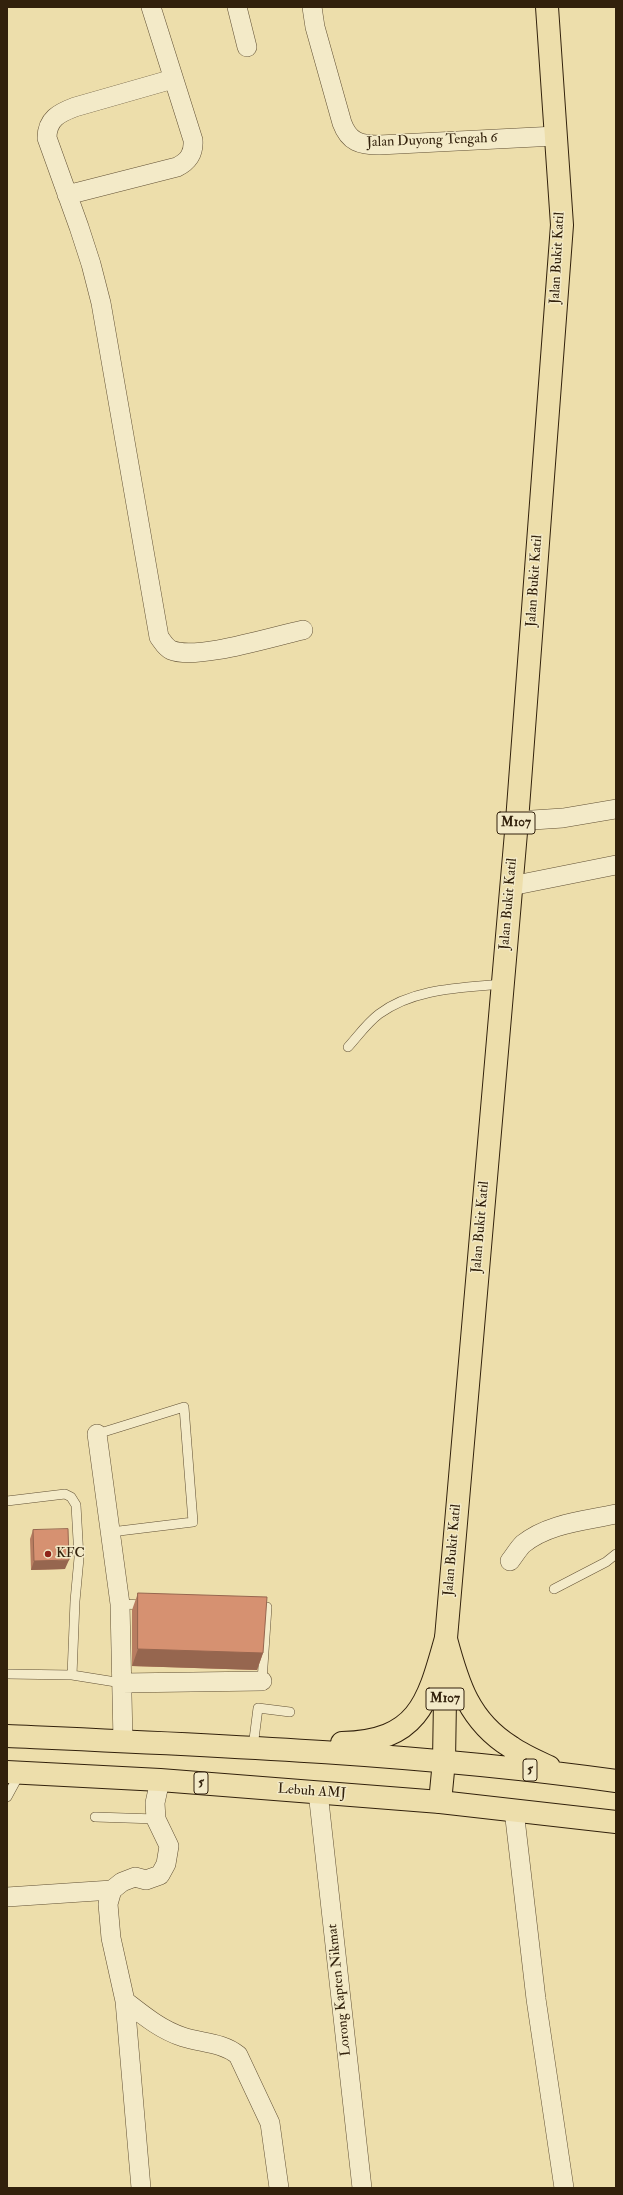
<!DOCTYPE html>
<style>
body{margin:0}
#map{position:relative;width:623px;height:2195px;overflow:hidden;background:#eddeab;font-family:"IM FELL Double Pica",serif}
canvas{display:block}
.frame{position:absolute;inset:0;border:8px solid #32210c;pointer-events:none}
</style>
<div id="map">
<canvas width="623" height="2195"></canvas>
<div class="frame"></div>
</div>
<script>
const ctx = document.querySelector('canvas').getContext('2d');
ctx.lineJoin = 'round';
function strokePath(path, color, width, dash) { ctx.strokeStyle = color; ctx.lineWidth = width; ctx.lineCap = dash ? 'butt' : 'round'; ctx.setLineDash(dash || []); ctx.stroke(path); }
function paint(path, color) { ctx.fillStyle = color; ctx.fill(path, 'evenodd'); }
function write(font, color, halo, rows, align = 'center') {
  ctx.font = font + ' "IM FELL Double Pica",serif'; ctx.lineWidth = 3; ctx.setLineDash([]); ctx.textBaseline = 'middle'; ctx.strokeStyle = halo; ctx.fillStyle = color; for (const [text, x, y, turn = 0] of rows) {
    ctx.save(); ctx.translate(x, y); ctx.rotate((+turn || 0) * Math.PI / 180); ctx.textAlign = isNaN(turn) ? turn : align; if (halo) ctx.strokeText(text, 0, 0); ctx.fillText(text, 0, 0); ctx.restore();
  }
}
const service = new Path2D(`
 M348,1047C358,1036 367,1023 379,1014C414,988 461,988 503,984
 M97,1434L184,1407L193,1522L111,1532
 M7,1501L65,1494L71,1497L76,1505L79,1558L75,1601L72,1675
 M554,1589L606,1562L616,1554
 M120,1604L146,1605
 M255,1607H267L262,1681
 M7,1674L72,1675L122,1683
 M253,1747L258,1708L290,1712
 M7,1797L20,1773
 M95,1817L156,1819`);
const minor = new Path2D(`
 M237,7L247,47
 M312,7L315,27L342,123C349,142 360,145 379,145L556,136
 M173,79L75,107C59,113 47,119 47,138L79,227L91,264L101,303L159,637C163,642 165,647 171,650C196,661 274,636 303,630
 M67,195L177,167C189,161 194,153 193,140L151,7
 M517,821L563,818L616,809
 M511,886L616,865
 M97,1434L120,1604L123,1741
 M510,1561C514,1556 518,1549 523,1544C549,1523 585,1521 616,1514
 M122,1683L262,1681
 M318,1792L362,2188
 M514,1810L536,1999L564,2188
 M7,1897L112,1890
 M125,2001C143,2015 161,2030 183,2037C201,2043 222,2042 238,2055L270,2123L279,2188
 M141,2188L125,2001L111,1938L108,1904L112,1890L122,1882L135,1877L146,1880L160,1875L166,1864L169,1846L156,1819L155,1803L160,1780`);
const primary = new Path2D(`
 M440,1802L444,1761L446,1638L517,821L562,225L547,7`);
const trunk = new Path2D(`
 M446,1639C458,1684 469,1721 511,1747C522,1755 536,1761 549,1767
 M7,1736C211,1745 414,1753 616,1781
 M342,1743C419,1741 428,1702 446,1638
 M7,1772L160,1780L440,1802L616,1822`);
const wall = new Path2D(`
 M33,1530L65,1569L31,1570L30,1539Z
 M138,1593L263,1653L257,1670L132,1666V1610Z`);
const shadedWall = new Path2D(`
 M69,1560L65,1569L31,1570L34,1561Z
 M138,1649L263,1653L257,1670L132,1666Z`);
const building = new Path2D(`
 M68,1529L69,1560L34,1561L33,1530Z
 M138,1593L267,1597L263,1653L138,1649Z`);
const markers = [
 [48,1554,4,"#8f2418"]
];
const shields = [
 [516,823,38],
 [445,1699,38],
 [530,1770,14],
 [201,1783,14]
];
const shieldNames = [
 ["M107",516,823],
 ["M107",445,1699],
 ["5",530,1770],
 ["5",201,1783]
];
const streetNames = [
 ["Jalan Duyong Tengah 6",432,141,-2],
 ["Jalan Bukit Katil",558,258,-87],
 ["Jalan Bukit Katil",535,581,-86],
 ["Jalan Bukit Katil",509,904,-85],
 ["Jalan Bukit Katil",481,1227,-85],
 ["Jalan Bukit Katil",453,1550,-85],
 ["Lebuh AMJ",312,1792,4],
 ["Lorong Kapten Nikmat",340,1990,-96]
];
const poiNames = [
 ["KFC",56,1554]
];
strokePath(service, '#615034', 10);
strokePath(minor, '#615034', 20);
strokePath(primary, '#32210c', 24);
strokePath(trunk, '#32210c', 24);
strokePath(service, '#f3eac8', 9);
strokePath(minor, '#f3eac8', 19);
strokePath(primary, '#eddeab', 22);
strokePath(trunk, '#eddeab', 22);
paint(wall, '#b87d61');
paint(shadedWall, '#96664f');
paint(building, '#d69171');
strokePath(building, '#96664f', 1);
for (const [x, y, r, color] of markers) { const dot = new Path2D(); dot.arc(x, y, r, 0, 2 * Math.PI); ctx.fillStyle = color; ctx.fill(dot); strokePath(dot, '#f3eac8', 1.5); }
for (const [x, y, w] of shields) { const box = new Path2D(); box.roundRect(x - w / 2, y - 11, w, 22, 3); ctx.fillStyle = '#f3eac8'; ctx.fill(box); strokePath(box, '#32210c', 1); }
write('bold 13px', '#32210c', null, shieldNames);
write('14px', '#32210c', '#f3eac8', streetNames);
write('14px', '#32210c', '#f3eac8', poiNames, 'left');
</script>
